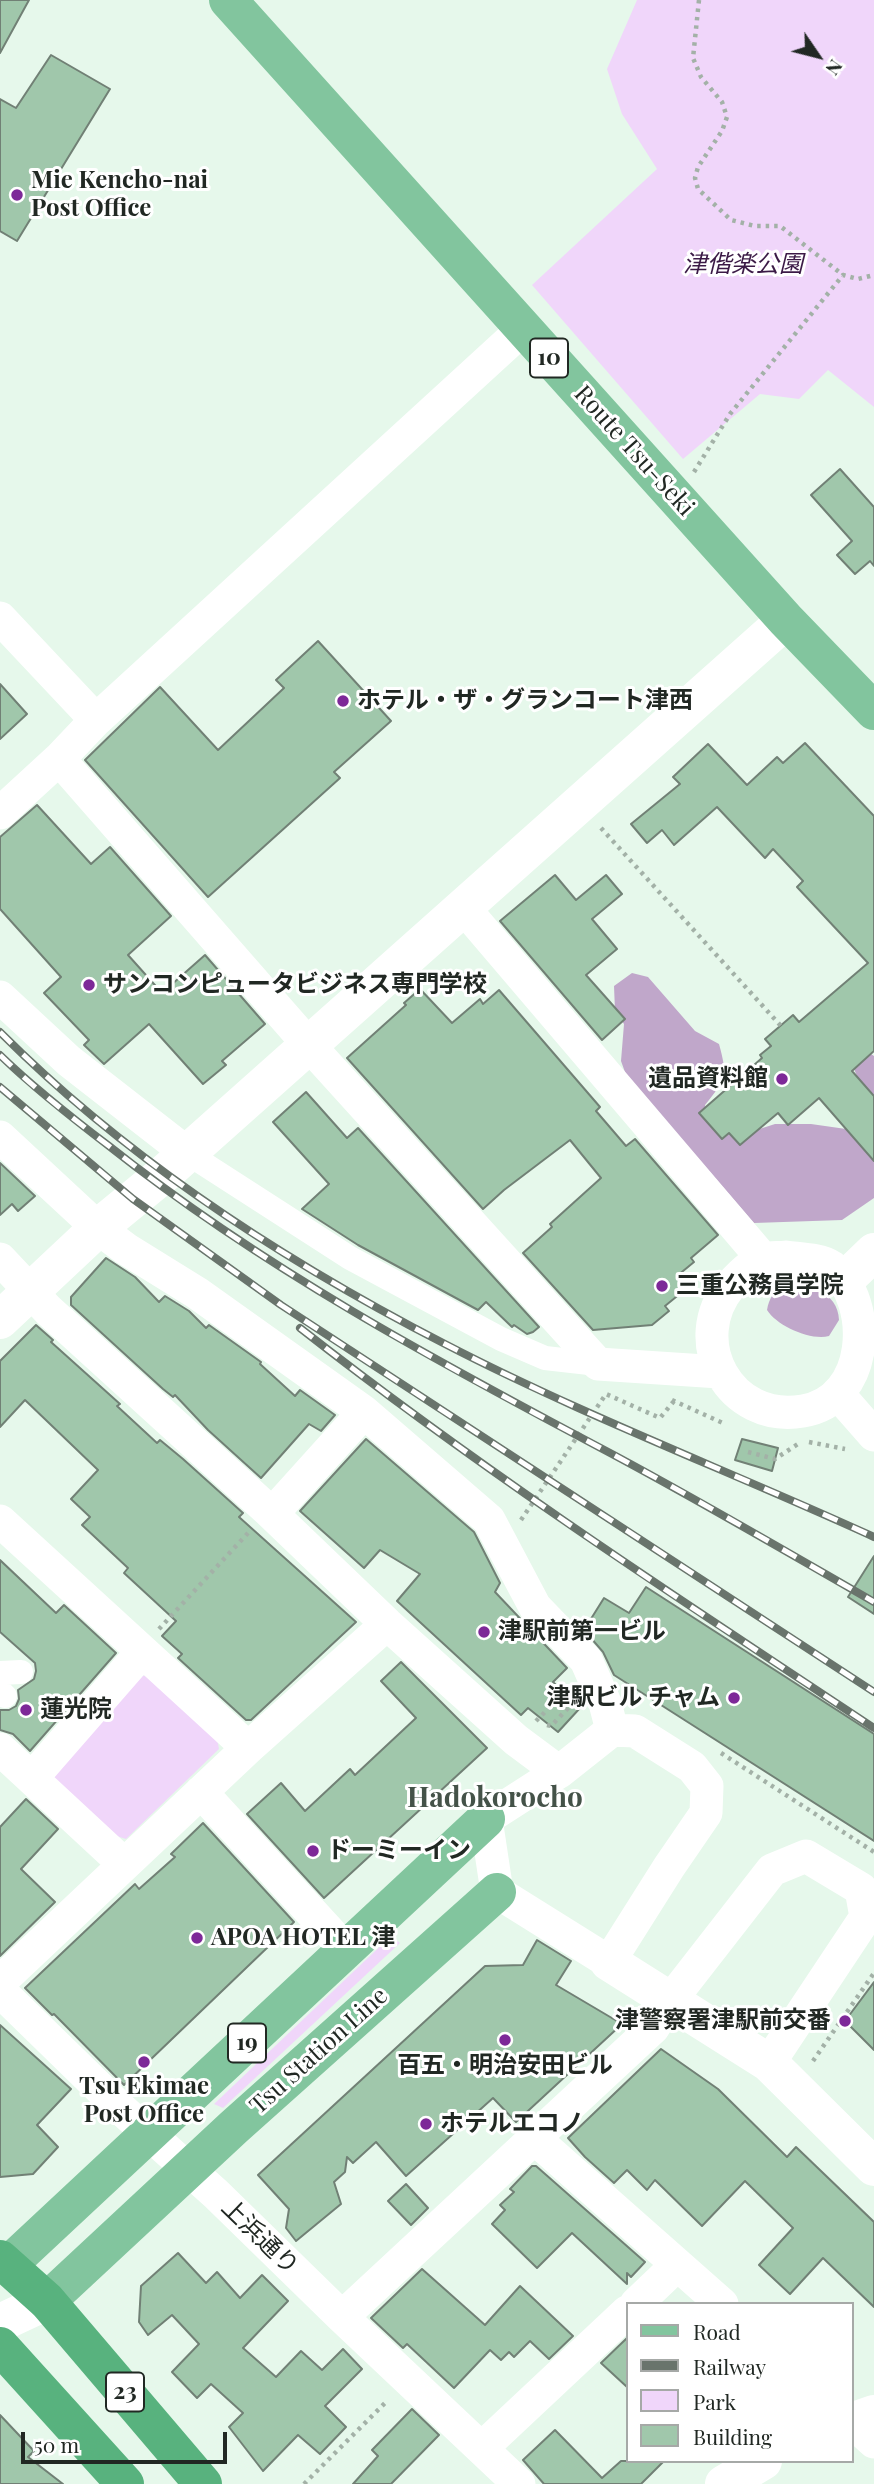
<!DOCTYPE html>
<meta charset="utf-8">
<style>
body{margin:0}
#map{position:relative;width:874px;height:2484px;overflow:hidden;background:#e6f8eb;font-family:"Playfair Display",serif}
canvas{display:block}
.legend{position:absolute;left:626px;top:2302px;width:228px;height:161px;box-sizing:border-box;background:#fff;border:2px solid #a6a9a7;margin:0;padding:9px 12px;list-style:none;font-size:21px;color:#212823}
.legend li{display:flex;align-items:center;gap:14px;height:35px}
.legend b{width:35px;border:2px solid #a6a9a7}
.north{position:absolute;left:783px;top:21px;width:70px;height:70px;-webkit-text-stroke:5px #fff;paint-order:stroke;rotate:125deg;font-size:19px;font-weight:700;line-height:28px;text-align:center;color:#212823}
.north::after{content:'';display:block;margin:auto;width:24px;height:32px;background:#212823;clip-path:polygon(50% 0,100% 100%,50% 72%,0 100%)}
.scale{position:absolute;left:21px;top:2432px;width:206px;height:32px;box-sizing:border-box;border:4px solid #212823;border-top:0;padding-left:9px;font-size:21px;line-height:24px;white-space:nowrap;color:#212823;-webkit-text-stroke:5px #fff;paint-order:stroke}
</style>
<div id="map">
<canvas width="874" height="2484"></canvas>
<ul class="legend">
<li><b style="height:9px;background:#82c59e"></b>Road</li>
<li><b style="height:9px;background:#69746c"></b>Railway</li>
<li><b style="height:19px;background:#f0d6fa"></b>Park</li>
<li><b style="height:19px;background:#a0c7ab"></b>Building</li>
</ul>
<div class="north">N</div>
<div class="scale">50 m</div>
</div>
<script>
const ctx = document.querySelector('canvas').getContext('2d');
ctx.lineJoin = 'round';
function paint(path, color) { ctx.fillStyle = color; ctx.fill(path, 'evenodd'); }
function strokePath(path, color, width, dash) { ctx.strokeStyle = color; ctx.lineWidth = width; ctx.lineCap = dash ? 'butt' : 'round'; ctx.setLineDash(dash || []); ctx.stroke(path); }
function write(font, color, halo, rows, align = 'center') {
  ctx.font = font + ' "Playfair Display","Noto Sans JP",serif'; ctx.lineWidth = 6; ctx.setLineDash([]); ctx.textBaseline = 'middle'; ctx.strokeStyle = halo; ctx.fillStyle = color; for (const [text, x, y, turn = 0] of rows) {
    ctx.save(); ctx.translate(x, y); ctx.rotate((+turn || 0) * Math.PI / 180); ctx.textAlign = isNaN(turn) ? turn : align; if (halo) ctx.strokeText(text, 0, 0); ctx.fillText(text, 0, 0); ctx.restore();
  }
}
const green = new Path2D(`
 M637,0H874V407L828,370L799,399L760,394L683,459L532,285L657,169L622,114L607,69Z
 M134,1675L148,1676L217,1738L219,1749L126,1839L113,1835L51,1780Z
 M391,1936L400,1943L223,2108L214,2104Z`);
const forest = new Path2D(`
 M632,973L648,977L695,1031L719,1044C728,1077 726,1079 705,1105L706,1111L728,1133L738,1136L775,1124H811L846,1129L863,1092L853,1066L868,1052L874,1056V1198L842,1220L754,1223L626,1075L621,1061L624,1024L615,1011L614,986Z
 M784,1285C808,1285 838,1291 839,1320L829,1336C811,1341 777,1326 767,1310C769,1298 774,1291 784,1285Z`);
const building = new Path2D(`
 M0,0H29L0,53Z
 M51,55L110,89L17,241L0,231V99L16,108Z
 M840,469L874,507V566L870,561L855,574L837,555L852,541L811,495Z
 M318,641L391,721L334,772L340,778L208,897L85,760L160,687L218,750L284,688L276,680Z
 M0,684L27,714L0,739Z
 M805,743L874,816V1051L852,1071L874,1096V1161L819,1098L788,1125L778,1113L740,1145L729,1133L722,1139L699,1113L762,1058L760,1055L771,1046L765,1039L793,1015L799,1022L868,963L797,887L803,881L773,849L765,858L717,807L674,845L662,830L647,843L631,824L680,784L673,777L708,744L747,785L777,757L783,763Z
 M37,805L91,864L110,847L171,916L128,955L162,993L205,955L265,1024L222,1061L226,1065L203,1084L149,1024L104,1064L84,1045L89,1040L44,993L61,977L0,909V837Z
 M555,875L576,900L606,875L622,894L592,919L617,949L586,975L625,1019L602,1040L500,921Z
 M420,989L452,1023L480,999L483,1004L499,990L600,1107L596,1111L626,1146L635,1139L718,1235L691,1258L694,1262L677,1276L687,1288L665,1306L669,1311L652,1325L593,1330L523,1253L552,1227L550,1224L601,1178L570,1140L504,1190L483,1209L347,1058L406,1005L404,1003Z
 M306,1092L347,1138L358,1128L539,1327L533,1332L527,1334L514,1325L512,1327L486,1302L478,1310L358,1245L302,1209L329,1184L273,1122Z
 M0,1163L35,1196L18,1211L12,1204L0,1215Z
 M106,1258L135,1277L159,1302L165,1296L189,1311L206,1328L209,1325L261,1362L260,1364L295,1396L300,1390L335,1415L321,1431L309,1424L261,1478L208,1430L175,1395L173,1397L163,1389L71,1305V1297Z
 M36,1325L53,1340L51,1342L120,1404L117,1406L157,1443L160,1440L183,1459L243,1513L239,1517L356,1622L251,1720H246L178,1658L182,1654L162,1636L176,1621L124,1573L128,1568L82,1525L90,1517L71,1499L98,1470L25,1400L0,1427V1361Z
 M366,1439L474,1532L500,1583L495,1592L567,1668L553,1682L580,1708L558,1732L528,1708L521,1715L397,1601L420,1574L380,1550L364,1568L300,1511Z
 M742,1439L778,1448L772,1471L735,1460Z
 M874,1556V1614L848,1597Z
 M0,1560L56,1613L64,1605L116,1653L30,1751L13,1734L0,1730V1710H9L16,1706L19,1699L18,1690L34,1679L36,1671L35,1663L0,1632Z
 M646,1587L874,1734V1841L614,1675L603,1652L584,1630L604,1598L629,1613Z
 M401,1662L487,1748L324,1898L247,1814L281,1783L305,1811L350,1769L355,1775L416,1718L381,1681Z
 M26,1799L58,1829L21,1869L55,1902L0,1956V1827Z
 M203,1823L294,1922L124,2085L54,2014L52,2015L25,1988L135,1884L139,1889L175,1857L171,1854Z
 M537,1940L571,1961L556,1985L622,2024L516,2122L493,2098L406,2176L376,2142L353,2163L347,2157L345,2172L334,2182L341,2204L296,2241L286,2228L289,2209L258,2175L485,1966L523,1965Z
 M874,1982V2050L845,2021Z
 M0,2025L71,2089L37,2125L58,2147L33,2174L0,2177Z
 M661,2049L718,2089L787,2157L796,2147L874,2222V2307L823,2258L790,2294L759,2265L793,2228L745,2181L702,2226L655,2180L647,2190L627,2170L614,2183L585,2157L568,2138Z
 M532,2166H536L645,2262L631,2277L627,2273V2284L572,2233L537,2268L492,2224L505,2210L500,2205L514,2192L510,2189Z
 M406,2184L428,2208L411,2225L388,2201Z
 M178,2253L206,2283L217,2272L240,2298L262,2275L288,2301L243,2348L276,2377L301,2351L322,2370L343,2349L362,2369L325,2406L346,2427L320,2454L298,2435L263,2471L229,2427L243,2413L211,2384L197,2398L172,2372L199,2344L172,2315L148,2335L139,2322L141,2286Z
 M422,2269L485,2325L520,2286L573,2336L549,2359L530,2341L514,2357L509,2352L501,2360L490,2350L454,2388L407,2344L403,2348L371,2318Z
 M627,2338V2387L601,2363Z
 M412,2409L439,2435L391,2484H353L378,2456L372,2450Z
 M0,2415L34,2451L28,2457L63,2484H0Z
 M555,2430L602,2478L621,2461H664L641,2484H544L523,2460Z`);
const path = new Path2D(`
 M699,0L693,58L701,77L722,102L727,117L722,131L698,167L695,178L698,189L731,220L755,226H780L843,275
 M694,472L730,414L843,275L858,279L874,275
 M601,828L781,1026
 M672,1400L725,1424
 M809,1442L845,1449
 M748,1452L775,1459L801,1442
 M521,1520L606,1394L660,1418L674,1401
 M159,1629L248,1533
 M536,1721L567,1690
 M547,1725L551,1726L573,1703
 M721,1753L874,1852
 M813,2061L874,1973
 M304,2484L388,2400`);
const pedestrian = new Path2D(`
 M187,1153L350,1258L501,1339L545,1358L598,1364
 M0,1673L21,1672
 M0,1691L5,1696`);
const minor = new Path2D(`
 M0,618L96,720
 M59,759L308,1044L598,1364L720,1372
 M0,813L59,759L96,720L523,329
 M463,907L763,1259
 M0,997L69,1061L187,1153
 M0,1137L98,1228L126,1249L197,1293L364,1412L489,1520L535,1607L586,1660L605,1703L612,1730
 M786,1257C800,1259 820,1259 832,1267C874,1303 870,1400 803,1411C730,1424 684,1341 731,1285C739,1276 752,1262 764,1259C771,1257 779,1258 786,1257Z
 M0,1259L48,1310L269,1511L387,1624L516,1740L559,1772
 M838,1394L874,1435
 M272,1514L364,1412
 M0,1521L248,1748
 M612,1730L635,1731L692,1767L707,1786L706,1813L669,1867L609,1962L497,1892L486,1819L559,1772Z
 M0,1749L124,1864
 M33,1777L142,1652
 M201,1792L346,1950
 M0,1982L248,1748L387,1624
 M0,1991L119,2107L216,2194L342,2317L519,2484
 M533,2137L722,2304
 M636,2304L677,2265
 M342,2317L653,2028L670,2001L772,1870L806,1856L861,1889L866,1917L769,2063
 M851,2421L874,2442
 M482,2448L627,2312`);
const tertiary = new Path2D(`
 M0,1320L98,1228L165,1173L786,620
 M609,1962L769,2063L874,2167
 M0,2323L47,2301
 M851,2422L874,2414
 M724,2484L763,2461`);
const secondary = new Path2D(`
 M847,1278L874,1252`);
const primary = new Path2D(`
 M228,0L786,620L874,711
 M7,2266L486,1819
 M47,2301L234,2127L497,1892`);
const trunk = new Path2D(`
 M0,2259L47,2301L203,2484
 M0,2346L125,2484`);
const rail = new Path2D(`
 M0,1032C128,1160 284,1261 445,1344C584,1416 732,1472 874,1537
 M0,1055C34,1088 71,1117 109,1146C264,1269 438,1362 612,1454C700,1501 787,1552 874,1602
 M0,1087L133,1199L281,1305L874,1692
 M300,1328C484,1472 679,1599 874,1728`);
const markers = [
 [17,195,7,"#7d2898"],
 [343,701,7,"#7d2898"],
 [89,985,7,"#7d2898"],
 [782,1079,7,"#7d2898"],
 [662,1286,7,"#7d2898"],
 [484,1632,7,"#7d2898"],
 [734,1698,7,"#7d2898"],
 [26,1710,7,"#7d2898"],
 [313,1851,7,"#7d2898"],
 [197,1938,7,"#7d2898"],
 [845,2021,7,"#7d2898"],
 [505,2040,7,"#7d2898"],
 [144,2062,7,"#7d2898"],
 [426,2124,7,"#7d2898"]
];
const shields = [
 [549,358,38],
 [247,2043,38],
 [125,2392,38]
];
const shieldNames = [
 ["10",549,358],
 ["19",247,2043],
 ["23",125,2392]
];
const poiNames = [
 ["Mie Kencho-nai",31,181],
 ["Post Office",31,209],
 ["ホテル・ザ・グランコート津西",357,701],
 ["サンコンピュータビジネス専門学校",103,985],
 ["遺品資料館",768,1079,"right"],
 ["三重公務員学院",676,1286],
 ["津駅前第一ビル",498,1632],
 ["津駅ビル チャム",720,1698,"right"],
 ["蓮光院",40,1710],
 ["ドーミーイン",327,1851],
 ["APOA HOTEL 津",211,1938],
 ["津警察署津駅前交番",831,2021,"right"],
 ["百五・明治安田ビル",505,2066,"center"],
 ["Tsu Ekimae",144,2087,"center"],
 ["Post Office",144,2115,"center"],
 ["ホテルエコノ",440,2124]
];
const parkNames = [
 ["津偕楽公園",743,265]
];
const streetNames = [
 ["Route Tsu-Seki",634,451,48],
 ["Tsu Station Line",319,2051,-42],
 ["上浜通り",260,2237,44]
];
const quarterNames = [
 ["Hadokorocho",495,1798]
];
paint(green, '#f0d6fa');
paint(forest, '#c0a7ca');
paint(building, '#a0c7ab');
strokePath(building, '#718075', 2);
strokePath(path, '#a3b1a7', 4.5, [3.5, 5]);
strokePath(pedestrian, '#fff', 24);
strokePath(minor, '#fff', 33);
strokePath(tertiary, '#fff', 38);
strokePath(secondary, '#fff', 38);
strokePath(primary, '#82c59e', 38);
strokePath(trunk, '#58b27e', 38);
strokePath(rail, '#69746c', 8);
strokePath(rail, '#fff', 5, [16]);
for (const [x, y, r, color] of markers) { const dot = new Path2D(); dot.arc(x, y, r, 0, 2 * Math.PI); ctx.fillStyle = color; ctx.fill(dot); strokePath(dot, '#fff', 2.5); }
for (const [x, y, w] of shields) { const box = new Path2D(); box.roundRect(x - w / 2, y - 19.5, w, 39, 5); ctx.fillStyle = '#fff'; ctx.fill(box); strokePath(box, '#212823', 2); }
write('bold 23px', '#212823', null, shieldNames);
write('bold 24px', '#212823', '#fff', poiNames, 'left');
write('italic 24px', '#3b1a46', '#fff', parkNames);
write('24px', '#212823', '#fff', streetNames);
write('bold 28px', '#445248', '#fff', quarterNames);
</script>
